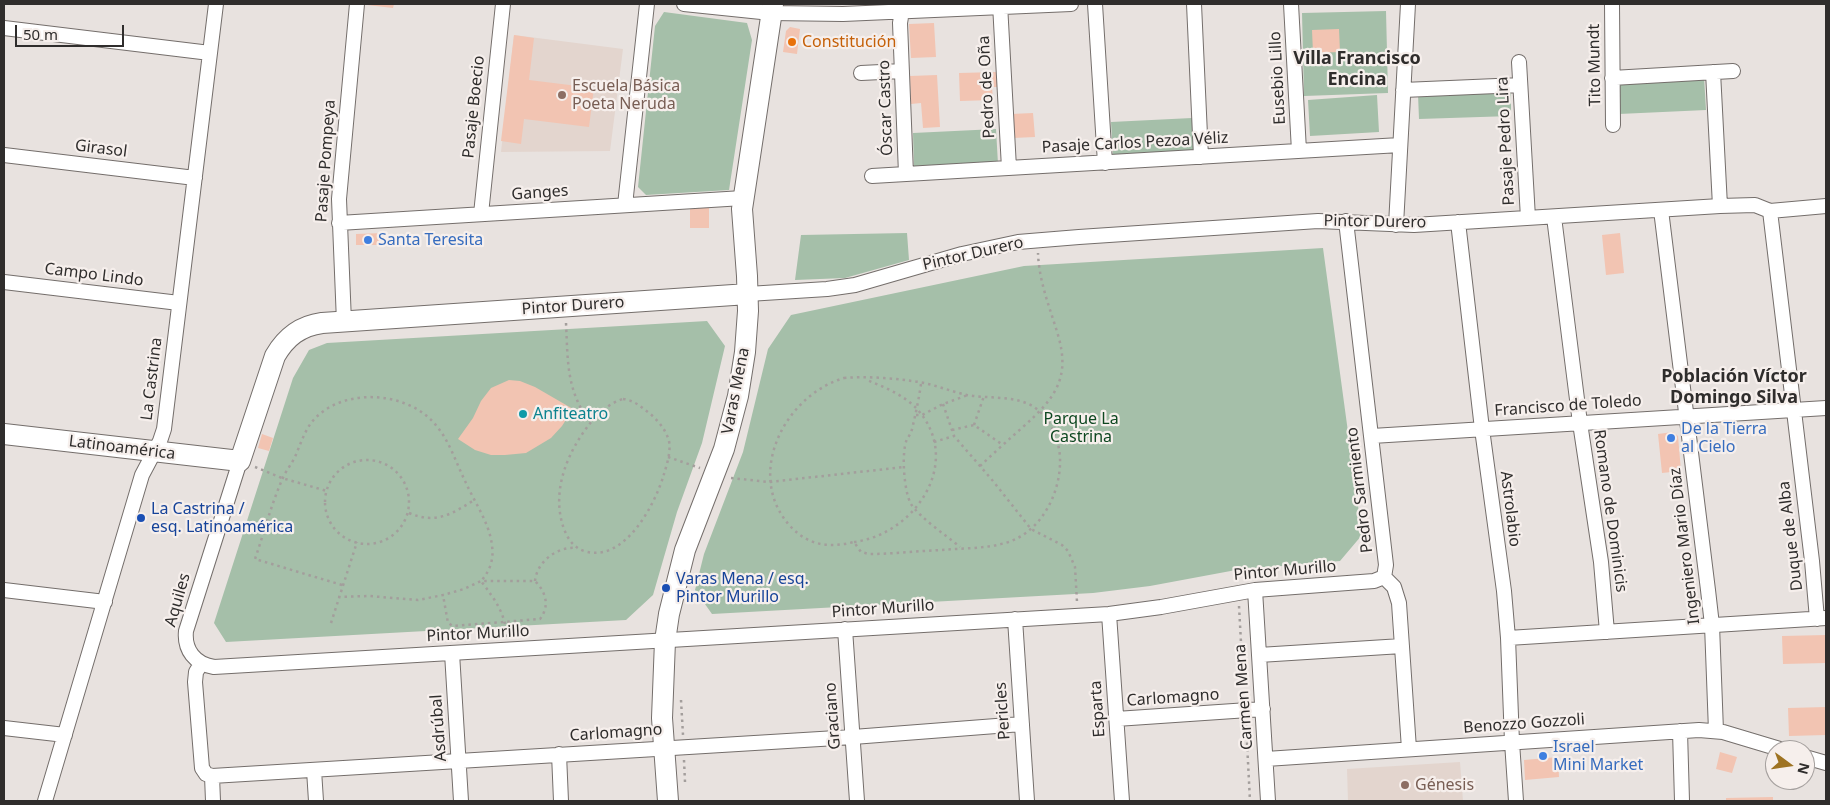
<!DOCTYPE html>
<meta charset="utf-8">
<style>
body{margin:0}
#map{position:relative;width:1830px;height:805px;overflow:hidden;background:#e8e2df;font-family:"Noto Sans",sans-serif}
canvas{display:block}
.frame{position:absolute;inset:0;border:5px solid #2f2d2c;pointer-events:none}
.north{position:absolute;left:1765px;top:740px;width:50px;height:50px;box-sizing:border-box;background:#f6efec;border:1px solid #a6a19f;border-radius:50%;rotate:104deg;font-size:14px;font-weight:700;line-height:20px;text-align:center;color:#2f2d2c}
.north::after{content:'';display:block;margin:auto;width:18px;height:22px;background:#9e7322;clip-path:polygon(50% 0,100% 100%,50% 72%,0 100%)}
.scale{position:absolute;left:15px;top:25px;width:109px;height:22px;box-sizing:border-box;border:2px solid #2f2d2c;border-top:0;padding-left:6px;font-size:15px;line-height:18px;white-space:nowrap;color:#2f2d2c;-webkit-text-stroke:4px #f6efec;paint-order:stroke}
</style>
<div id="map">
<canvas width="1830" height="805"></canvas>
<div class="frame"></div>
<div class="north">N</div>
<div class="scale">50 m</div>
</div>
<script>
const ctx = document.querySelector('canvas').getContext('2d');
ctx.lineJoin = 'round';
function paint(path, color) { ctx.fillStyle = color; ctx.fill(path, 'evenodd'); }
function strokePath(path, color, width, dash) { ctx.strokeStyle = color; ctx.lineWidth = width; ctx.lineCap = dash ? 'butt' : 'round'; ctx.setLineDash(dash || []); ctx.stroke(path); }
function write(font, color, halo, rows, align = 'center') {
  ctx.font = font + ' "Noto Sans",sans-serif'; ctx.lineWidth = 4.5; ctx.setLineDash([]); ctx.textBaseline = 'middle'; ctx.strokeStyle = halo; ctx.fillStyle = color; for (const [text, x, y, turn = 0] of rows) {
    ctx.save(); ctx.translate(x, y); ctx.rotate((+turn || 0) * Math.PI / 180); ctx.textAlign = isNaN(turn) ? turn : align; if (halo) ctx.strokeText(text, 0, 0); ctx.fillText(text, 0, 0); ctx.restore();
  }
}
const built = new Path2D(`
 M514,35L623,49L610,151L501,152Z
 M1460,762L1463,801H1348L1347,769Z`);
const green = new Path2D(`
 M1386,11L1388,93L1304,96L1302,13Z
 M664,12L747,23L752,40L729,190L646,195L638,187L655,26Z
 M1704,77L1706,110L1619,114L1618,82Z
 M1511,91V116L1419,119L1418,94Z
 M1377,95L1379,132L1310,136L1308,100Z
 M1192,118L1194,150L1113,155L1111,122Z
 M996,129L998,164L914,168L913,133Z
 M907,233L909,260L845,278L795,280L801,235Z
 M1323,248L1362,535L1340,561L1236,570L1150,586L1093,593L712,614L695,590L704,554L743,452L768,349L791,315L1024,266Z
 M707,321L725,346L702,443L677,512L653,595L626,620L226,642L214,623L293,378L309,350L327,343Z`);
const building = new Path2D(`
 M367,4H394L393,8L367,5Z
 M934,23L936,57L911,58L909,24Z
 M790,27L800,29L797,54L783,52L786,31Z
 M1339,29L1340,52L1313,53L1312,30Z
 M514,35L534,38L529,80L594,88L589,127L524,119L521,144L501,141Z
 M997,72V87H992L993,100L960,101L959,73Z
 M937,75L940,127L923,128L921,103L911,104L910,76Z
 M1033,113L1035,137L1013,138L1011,114Z
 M709,205V228H690V206Z
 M383,233V245H356V234Z
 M1620,233L1624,273L1606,275L1602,235Z
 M509,380L520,381L535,387L573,409L562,426L551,438L526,453L505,455H491L475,450L458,439L473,418L481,401L491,388Z
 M1673,432L1678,436L1681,471L1662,473L1658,434Z
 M262,434L273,438L269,451L258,448Z
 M1826,635V663L1783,664L1782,636Z
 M1826,707V735L1789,736L1788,708Z
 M1720,752L1737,757L1732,773L1716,769Z
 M1558,757L1559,777L1525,780L1524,760Z
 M1773,797V801H1726V798Z`);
const path = new Path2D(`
 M566,323C568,362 566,389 590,423
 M844,378C865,376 890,378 912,381C931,383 949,391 967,395C989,399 1015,395 1034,407C1052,419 1061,444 1060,464C1059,497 1039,534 1005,543C985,549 962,548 941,550C917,551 893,554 869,554L861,552L854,542C830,548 809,546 791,527C744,477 783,396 844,378Z
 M921,384C919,398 916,412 913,425C912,431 910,435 907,439C901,452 904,492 911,504C920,518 947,536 960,547
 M623,399C634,400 641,407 649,413C658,420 666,430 669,441C671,452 667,464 664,474C655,505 624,564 584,551C573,547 568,539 564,529C551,493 566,455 588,426C596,415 609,403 623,399Z
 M943,404L954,436L993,481L1031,529L1062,545L1068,551L1075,567L1077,602
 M916,415H922L943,404L968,395
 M974,425L984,396
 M952,430L974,425L1003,445
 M934,442L954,436
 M668,457L700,468
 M325 502a42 42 0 1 1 84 0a42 42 0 1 1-84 0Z
 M980,466C994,453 1008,440 1023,427C1054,399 1071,379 1058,335C1050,308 1039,282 1038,253
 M255,467L282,478L327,491
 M731,478L769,482L904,467
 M409,513C435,524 451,515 474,500
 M854,542C916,534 964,461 917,409C904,395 884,387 867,380
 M535,581C537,561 558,546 577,548
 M342,585L255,559C264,533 271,505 282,480C285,472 291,465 295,457C300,445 304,433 311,423C339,387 405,390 434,423C449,439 456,463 466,483C475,503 490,524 492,546C494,559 490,571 481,581C495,600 505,612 507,637
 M338,597L369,596L418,600L443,595L464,589L481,581H535C546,592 550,606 540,619L453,626L448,623L443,595
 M1239,606L1244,697
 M331,623L357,542
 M681,700L683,735
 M1246,723L1250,801
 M684,760L685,782`);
const street = new Path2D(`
 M684,4L771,13L843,14L1071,4
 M902,4V11L900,23L906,174
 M1000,4L1009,168
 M1095,4L1105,163
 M1194,4L1201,157
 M1291,4L1299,151
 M1612,4L1613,125
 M4,28L210,53
 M1519,62L1528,218
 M1713,72L1720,206
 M861,73L902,71
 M1612,78L1733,71
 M1403,90L1520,85
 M4,155L195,178
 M872,176L1400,145
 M625,205L647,4
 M1661,210L1708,590L1712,625L1716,731
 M1770,211L1812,561L1817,619
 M481,214L503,4
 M1554,217L1580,423L1601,562L1607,632
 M1346,221L1386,565L1384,577
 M1458,222L1482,429L1504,591L1508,638L1512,742L1516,801
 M339,223L743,198
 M1396,225L1408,4
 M4,282L179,303
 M748,294L827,289L855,285L962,254L1018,242L1079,237L1318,221L1414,225L1720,206L1755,205L1770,211L1826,206
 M344,322L339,199L357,4
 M1372,436L1826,408
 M240,461L186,631C184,650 195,664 214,667L1109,614L1161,607L1255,590L1374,581L1384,577
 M1384,577L1394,587L1399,603L1409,749
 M4,590L105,602
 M1255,590L1268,801
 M1109,614L1122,801
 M1015,619L1027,801
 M845,629L857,801
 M1508,638L1826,618
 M452,653L461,801
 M1259,655L1402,646
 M201,664L196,672L195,682L202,768L206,774L212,776
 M1116,719L1263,709
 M4,728L65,735
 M1680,731L1682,801
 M559,754L561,801
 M1805,757L1826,763
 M1266,759L1699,730L1723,732L1783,750
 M314,770L316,801
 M212,776L853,737L1022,724
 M212,776L213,801
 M45,801L142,475L160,441L164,429L216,4`);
const secondary = new Path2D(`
 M4,434L240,461L275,356C286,337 300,326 322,323L748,294
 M668,801L662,718L665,641L669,614L685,550L724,449L738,396L745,352L748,311L747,276L742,209L773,4`);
const markers = [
 [792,42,5,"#e8710a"],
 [562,95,5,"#8d6e63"],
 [368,240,5,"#3f7fe0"],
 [523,414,5,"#0f9aa8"],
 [1671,438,5,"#3f7fe0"],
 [141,518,5,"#1a4fb4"],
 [666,588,5,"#1a4fb4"],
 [1543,756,5,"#3f7fe0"],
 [1405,785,5,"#8d6e63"]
];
const foodNames = [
 ["Constitución",802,42]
];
const streetNames = [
 ["Tito Mundt",1595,65,-91],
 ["Eusebio Lillo",1278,78,-93],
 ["Pedro de Oña",987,87,-93],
 ["Pasaje Boecio",474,107,-84],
 ["Óscar Castro",886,108,-92],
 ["Pasaje Pedro Lira",1506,141,-93],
 ["Pasaje Carlos Pezoa Véliz",1135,143,-3],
 ["Girasol",101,149,7],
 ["Pasaje Pompeya",326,161,-86],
 ["Ganges",540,193,-4],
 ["Pintor Durero",1375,222,1],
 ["Pintor Durero",973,254,-13],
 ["Campo Lindo",94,275,7],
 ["Pintor Durero",573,306,-4],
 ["La Castrina",152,379,-83],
 ["Varas Mena",736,391,-79],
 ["Francisco de Toledo",1568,406,-4],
 ["Latinoamérica",122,448,7],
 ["Pedro Sarmiento",1360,490,-97],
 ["Astrolabio",1510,509,83],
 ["Romano de Dominicis",1610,511,82],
 ["Duque de Alba",1791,536,-97],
 ["Ingeniero Mario Díaz",1685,546,-97],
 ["Pintor Murillo",1285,571,-5],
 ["Aquiles",178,600,-74],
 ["Pintor Murillo",883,609,-4],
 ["Pintor Murillo",478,634,-3],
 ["Carmen Mena",1244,697,-94],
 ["Carlomagno",1173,698,-4],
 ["Esparta",1098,709,-94],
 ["Pericles",1003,711,-94],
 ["Graciano",833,716,-94],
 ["Benozzo Gozzoli",1524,724,-4],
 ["Asdrúbal",439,728,-94],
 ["Carlomagno",616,733,-4]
];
const educationNames = [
 ["Escuela Básica",572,86],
 ["Poeta Neruda",572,104],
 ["Génesis",1415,785]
];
const shopNames = [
 ["Santa Teresita",378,240],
 ["De la Tierra",1681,429],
 ["al Cielo",1681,447],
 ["Israel",1553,747],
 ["Mini Market",1553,765]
];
const cultureNames = [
 ["Anfiteatro",533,414]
];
const parkNames = [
 ["Parque La",1081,419],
 ["Castrina",1081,437]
];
const transitNames = [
 ["La Castrina /",151,509],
 ["esq. Latinoamérica",151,527],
 ["Varas Mena / esq.",676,579],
 ["Pintor Murillo",676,597]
];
const neighbourhoodNames = [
 ["Villa Francisco",1357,59],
 ["Encina",1357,80],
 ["Población Víctor",1734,377],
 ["Domingo Silva",1734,398]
];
paint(built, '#e3d5ce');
paint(green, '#a5bfa9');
paint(building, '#f2c4b2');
strokePath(street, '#746e6b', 16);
strokePath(secondary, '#746e6b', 22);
strokePath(path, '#a39e9c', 2.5, [2.5, 4]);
strokePath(street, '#fff', 14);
strokePath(secondary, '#fff', 20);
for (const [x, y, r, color] of markers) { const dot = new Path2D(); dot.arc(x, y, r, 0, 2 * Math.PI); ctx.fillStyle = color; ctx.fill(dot); strokePath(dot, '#f6efec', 2); }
write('16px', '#c56008', '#f6efec', foodNames, 'left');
write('16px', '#2f2d2c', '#f6efec', streetNames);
write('16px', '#785e54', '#f6efec', educationNames, 'left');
write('16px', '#366cbe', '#f6efec', shopNames, 'left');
write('16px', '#0d838f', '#f6efec', cultureNames, 'left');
write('16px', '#0d4720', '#f6efec', parkNames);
write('16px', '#164399', '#f6efec', transitNames, 'left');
write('bold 18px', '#2f2d2c', '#f6efec', neighbourhoodNames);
</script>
